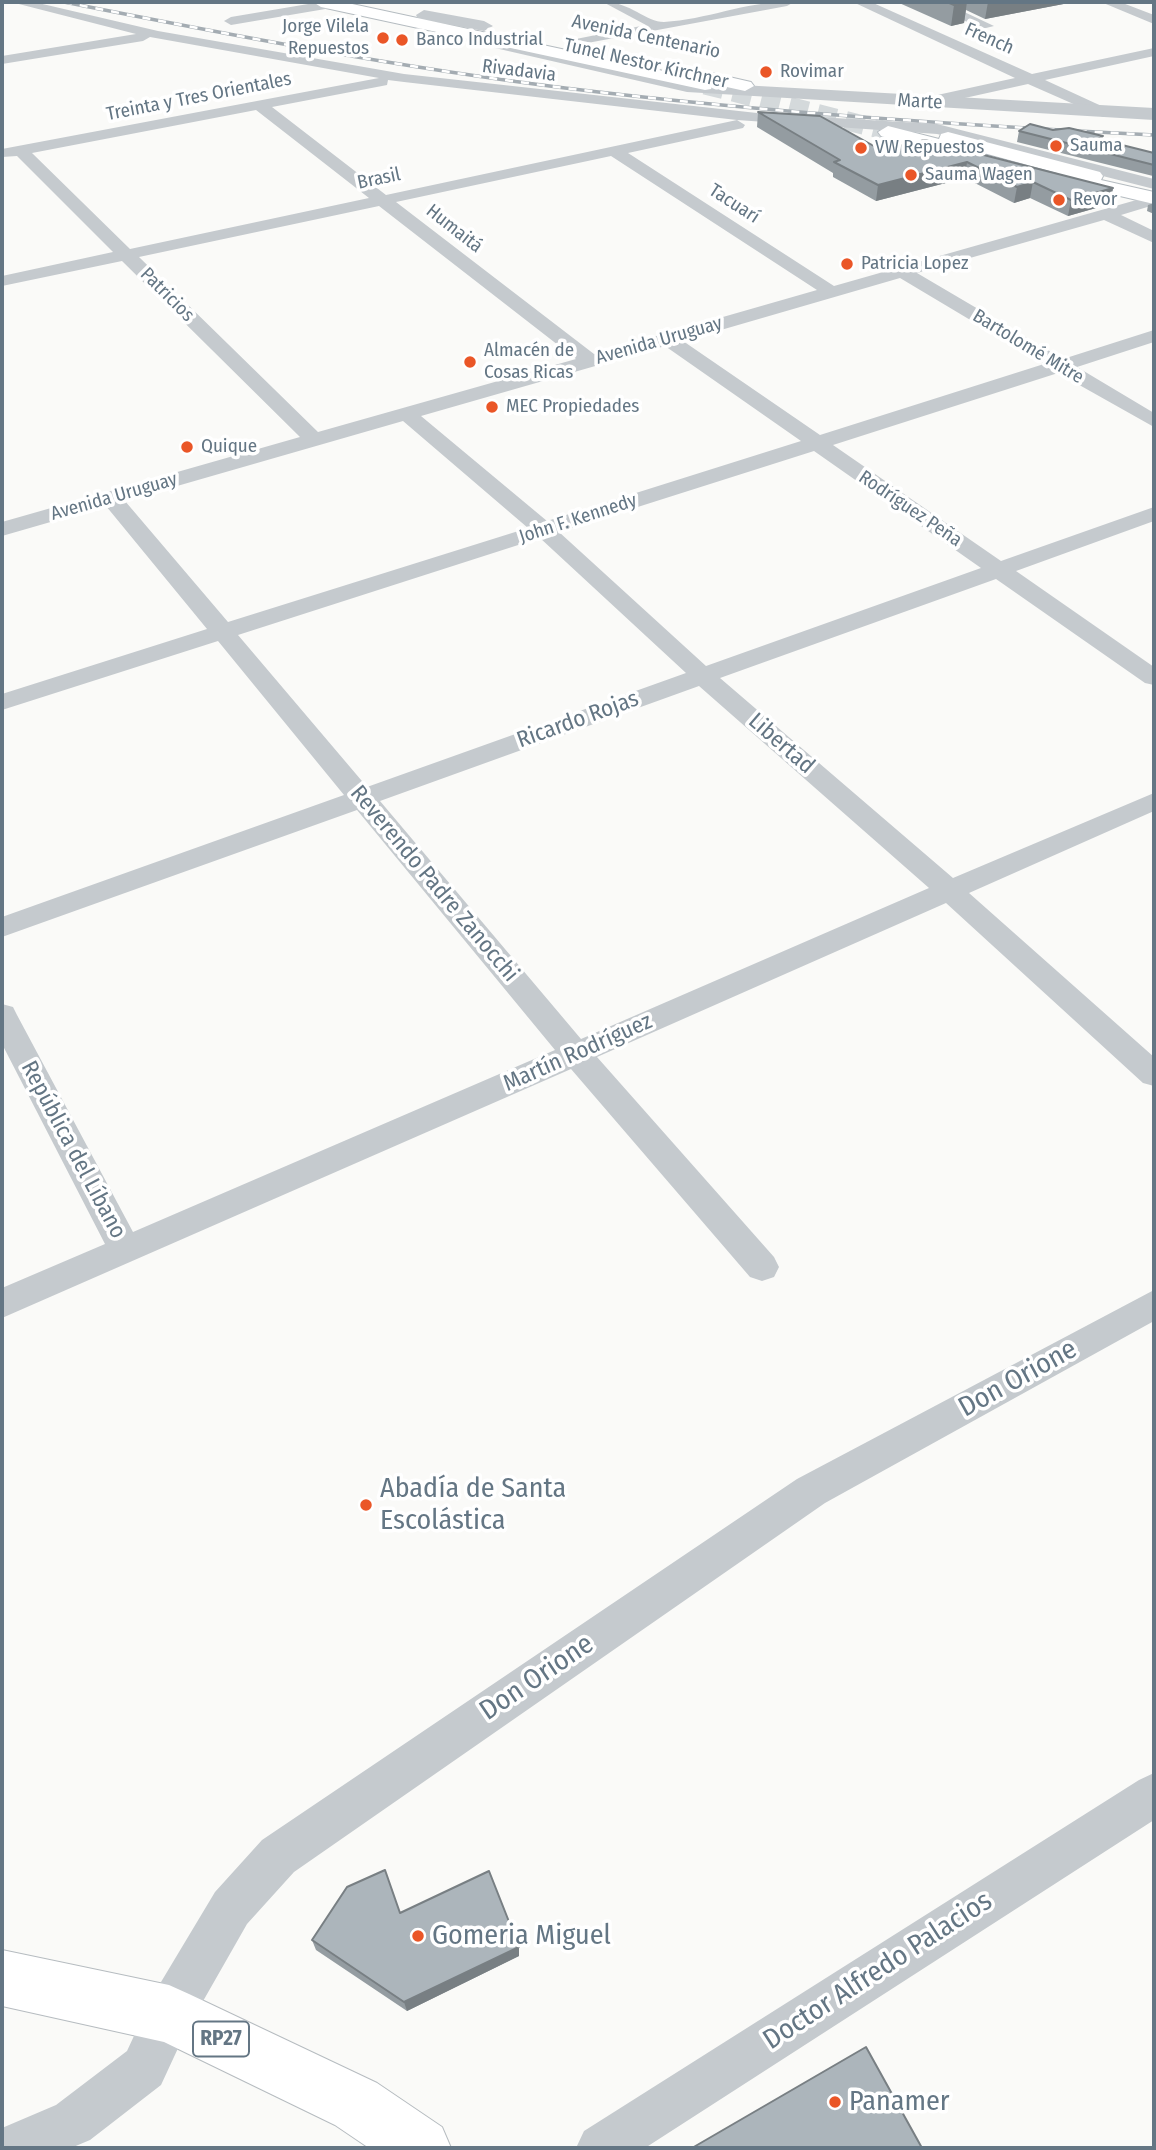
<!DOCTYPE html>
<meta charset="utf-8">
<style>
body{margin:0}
#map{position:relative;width:1156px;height:2150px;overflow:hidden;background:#fafaf8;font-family:"Fira Sans Condensed",sans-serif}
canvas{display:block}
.frame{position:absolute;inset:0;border:4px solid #647684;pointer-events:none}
</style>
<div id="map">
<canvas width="1156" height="2150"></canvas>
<div class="frame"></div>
</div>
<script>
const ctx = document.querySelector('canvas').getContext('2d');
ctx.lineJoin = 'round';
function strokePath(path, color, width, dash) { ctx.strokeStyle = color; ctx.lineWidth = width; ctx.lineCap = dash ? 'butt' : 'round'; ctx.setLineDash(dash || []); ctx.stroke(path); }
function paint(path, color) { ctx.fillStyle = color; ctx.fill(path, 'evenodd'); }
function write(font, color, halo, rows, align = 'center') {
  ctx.font = font + ' "Fira Sans Condensed",sans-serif'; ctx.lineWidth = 7; ctx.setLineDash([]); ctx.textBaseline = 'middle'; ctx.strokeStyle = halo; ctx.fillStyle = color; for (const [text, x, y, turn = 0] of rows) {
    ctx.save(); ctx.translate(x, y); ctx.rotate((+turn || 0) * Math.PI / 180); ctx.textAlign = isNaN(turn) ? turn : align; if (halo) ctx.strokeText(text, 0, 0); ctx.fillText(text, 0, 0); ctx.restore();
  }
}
const secondaryTunnel = new Path2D(`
 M705,85L883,130`);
const minor = new Path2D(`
 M11,2H34L158,31L404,74L766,114L937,124L1154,179V189L937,134L737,120L745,125L743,128L628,153L834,286L1154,195V205L1121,215L1154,231V243L1104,220L917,273L1063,359L1154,330V342L1077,367L1154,413V427L1058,373L833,445L1001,561L1154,507V521L1016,571L1154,667V685L1145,683L996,579L720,678L953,878L1154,793V811L969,893L1154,1057V1086L1143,1083L946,903L597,1057L774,1257L779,1267L774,1277L762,1281L750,1277L571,1069L2,1318V1288L105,1244L2,1044V1004L13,1007L17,1015L133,1232L555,1050L357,810L2,937V917L344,795L218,641L2,710V694L207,629L106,506L2,536V522L300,437L122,261L2,286V276L113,252L17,156L2,157V149L379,78L150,37L143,41L2,64V56L136,34ZM388,80L404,82L737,120L386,195L272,107L382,86L387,85ZM256,110L369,198L130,249L32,153ZM611,156L817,290L594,354L396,202ZM379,206L576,359L318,432L139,257ZM900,278L1044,364L820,435L683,341ZM665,346L801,441L547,521L421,416ZM403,421L528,528L228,622L125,501ZM814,451L981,568L706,666L559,532ZM540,538L686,673L367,787L238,635ZM699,686L929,888L581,1039L380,801Z
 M320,2H350L343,6L231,25L224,21L231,17Z
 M603,2C629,1 646,22 664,22C708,20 749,0 794,2L787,6L571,46V40L646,25Z
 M853,2H871L1032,74L1154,48V56L1045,80L1108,109V115L1103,117L1028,84L924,107L916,102L919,99L1015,78Z
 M925,2H943L994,26L982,29Z
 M1101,2H1120L1154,15V24Z
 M1154,1290V1321L825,1503L294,1872L247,1924L186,2031L161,2085L90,2140L71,2148H2V2128L56,2105L127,2051L152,1997L215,1892L262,1840L797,1479Z
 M1154,1773V1820L645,2148H576L584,2131L1139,1780Z`);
const tertiary = new Path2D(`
 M424,10L484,21L493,26L484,31L418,19L416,15Z
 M453,28L687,82L1154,108V120L687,92L447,37L444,33L447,29Z`);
const secondary = new Path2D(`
 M313,2H343L673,73L675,67L681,66L751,82L754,86L745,91L713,84L711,89L705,90L321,7Z
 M888,126L939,139L941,134L948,132L1100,172L1103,176L1101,180L1154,192V204L1056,181L1053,177L1057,173L980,152L978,157L971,159L881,136L878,132Z`);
const primary = new Path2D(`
 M2,1950L169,1985L189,1994L377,2083L442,2127L451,2148H369L335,2125L164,2042L2,2006Z`);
const rail = new Path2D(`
 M64,2C230,35 397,67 565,88C760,112 957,125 1154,135`);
const wall = new Path2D(`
 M897,2H1074L985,19L966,10L964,23L951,26Z
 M758,112L881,150L925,140L1113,188L1110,204L1068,216L1030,198L1014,203L965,178L876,201L833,177V173L757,127Z
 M1053,130L1103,136L1102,140L1154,153V175L1153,176L1017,142L1019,131Z
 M1154,203V214L1147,211L1148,205Z
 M400,1913L519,1947V1956L407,2011L316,1950L312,1940Z`);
const shadedWall = new Path2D(`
 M967,2L964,23L951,26L954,5Z
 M988,2H1074L985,19Z
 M967,162L965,178L876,201L878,185Z
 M1033,182L1030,198L1014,203L1017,187Z
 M1113,188L1110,204L1068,216L1071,200Z
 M519,1947V1956L407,2011L404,2002Z`);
const building = new Path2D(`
 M947,2H967L954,5Z
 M758,112L820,116L881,150L925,140L1113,188L1071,200L1033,182L1017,187L967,162L878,185L834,162L840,160Z
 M1030,124L1053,130L1069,128L1103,136L1098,139L1154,153V165L1019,131Z
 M385,1870L400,1913L489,1871L519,1947L404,2002L312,1940L347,1887Z
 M866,2047L922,2148H692Z`);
const markers = [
 [383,38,7,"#ea5627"],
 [402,40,7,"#ea5627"],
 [766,72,7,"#ea5627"],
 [1056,146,7,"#ea5627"],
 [861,148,7,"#ea5627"],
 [911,175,7,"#ea5627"],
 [1059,200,7,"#ea5627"],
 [847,264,7,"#ea5627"],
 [470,362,7,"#ea5627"],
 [492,407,7,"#ea5627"],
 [187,447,7,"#ea5627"],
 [366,1505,7,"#ea5627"],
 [418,1936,7,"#ea5627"],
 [835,2102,7,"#ea5627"]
];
const farPoinames = [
 ["Jorge Vilela",369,27,"right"],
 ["Repuestos",369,49,"right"],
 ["Banco Industrial",416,40],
 ["Rovimar",780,72],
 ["Sauma",1070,146],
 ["VW Repuestos",875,148],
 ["Sauma Wagen",925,175],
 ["Revor",1073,200],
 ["Patricia Lopez",861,264],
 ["Almacén de",484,351],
 ["Cosas Ricas",484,373],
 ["MEC Propiedades",506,407],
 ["Quique",201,447]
];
const farStreetnames = [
 ["Avenida Centenario",646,37,12],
 ["French",989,39,24],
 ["Tunel Nestor Kirchner",646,64,13],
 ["Rivadavia",519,71,7],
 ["Treinta y Tres Orientales",199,97,-11],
 ["Marte",920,102,3],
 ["Brasil",379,179,-12],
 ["Tacuarí",734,204,33],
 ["Humaitá",454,229,38],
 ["Patricios",167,295,45],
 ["Avenida Uruguay",659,341,-16],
 ["Bartolomé Mitre",1028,347,31],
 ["Avenida Uruguay",114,497,-16],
 ["Rodríguez Peña",910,509,34],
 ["John F. Kennedy",578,519,-18]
];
const shields = [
 [221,2039,56]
];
const shieldNames = [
 ["RP27",221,2039]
];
const streetNames = [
 ["Ricardo Rojas",578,720,-20],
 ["Libertad",781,744,41],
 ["Reverendo Padre Zanocchi",434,884,50],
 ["Martín Rodríguez",578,1053,-24],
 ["República del Líbano",73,1150,62]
];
const nearStreetnames = [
 ["Don Orione",1018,1379,-29],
 ["Don Orione",537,1678,-34],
 ["Doctor Alfredo Palacios",878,1971,-33]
];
const nearPoinames = [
 ["Abadía de Santa",380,1489],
 ["Escolástica",380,1521],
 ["Gomeria Miguel",432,1936],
 ["Panamer",849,2102]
];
strokePath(secondaryTunnel, '#d4d9db', 19, [19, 10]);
strokePath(secondary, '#b5bcc1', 2);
strokePath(primary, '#b6bcc0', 2);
paint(minor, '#c5cace');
paint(tertiary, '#c5cace');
paint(secondary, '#fff');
paint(primary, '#fff');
strokePath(rail, '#a4acb2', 3.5);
strokePath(rail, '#fff', 2.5, [8]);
paint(wall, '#949ca1');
paint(shadedWall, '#787f83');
paint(building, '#acb5bb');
strokePath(building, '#787f83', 2);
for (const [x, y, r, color] of markers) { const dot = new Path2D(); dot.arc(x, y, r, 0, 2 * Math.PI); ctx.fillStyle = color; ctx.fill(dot); strokePath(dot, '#fff', 2.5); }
write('19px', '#647684', '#fff', farPoinames, 'left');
write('19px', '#647684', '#fff', farStreetnames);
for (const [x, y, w] of shields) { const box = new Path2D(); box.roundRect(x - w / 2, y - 17.5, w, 35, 5); ctx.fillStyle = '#fff'; ctx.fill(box); strokePath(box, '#647684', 2); }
write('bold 21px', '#647684', null, shieldNames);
write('23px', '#647684', '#fff', streetNames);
write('28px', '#647684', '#fff', nearStreetnames);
write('28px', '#647684', '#fff', nearPoinames, 'left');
</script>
